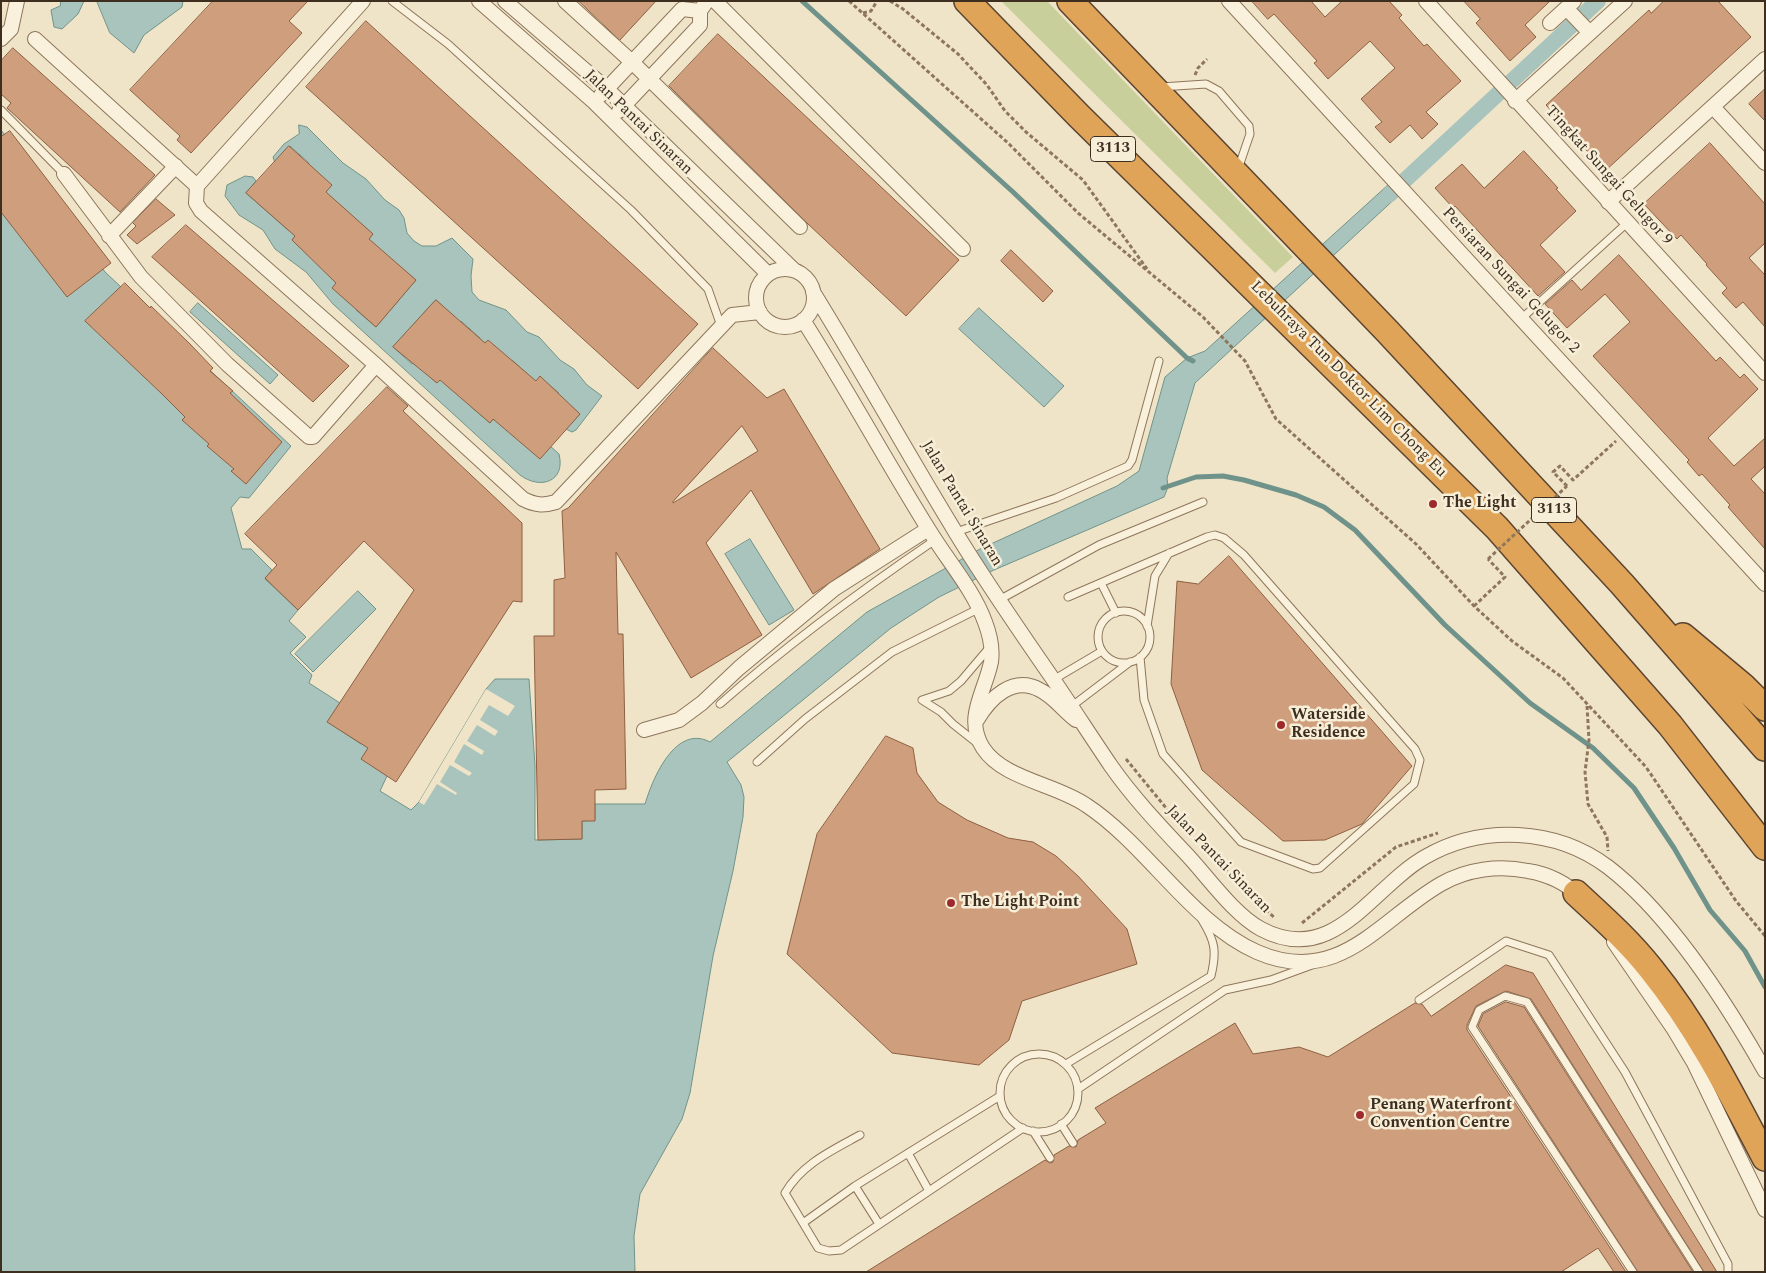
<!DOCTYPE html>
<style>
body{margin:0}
#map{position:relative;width:1766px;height:1273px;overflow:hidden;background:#f0e4c8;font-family:Spectral,serif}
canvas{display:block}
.frame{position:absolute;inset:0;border:2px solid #3d2e20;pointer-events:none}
</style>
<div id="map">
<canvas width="1766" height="1273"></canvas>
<div class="frame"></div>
</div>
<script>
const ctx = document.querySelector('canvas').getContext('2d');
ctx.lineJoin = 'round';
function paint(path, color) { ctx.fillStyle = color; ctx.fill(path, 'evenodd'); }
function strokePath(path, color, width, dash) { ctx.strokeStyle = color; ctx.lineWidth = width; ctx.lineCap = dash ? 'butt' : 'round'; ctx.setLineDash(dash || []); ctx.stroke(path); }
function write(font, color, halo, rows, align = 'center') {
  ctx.font = font + ' Spectral,serif'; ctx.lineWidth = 5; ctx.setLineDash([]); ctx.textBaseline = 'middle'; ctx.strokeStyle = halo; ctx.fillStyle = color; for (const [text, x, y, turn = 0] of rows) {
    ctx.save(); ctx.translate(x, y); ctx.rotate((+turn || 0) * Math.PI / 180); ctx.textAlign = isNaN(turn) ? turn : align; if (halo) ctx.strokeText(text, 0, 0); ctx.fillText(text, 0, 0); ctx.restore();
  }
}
const green = new Path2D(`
 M1001,1H1047L1293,257L1275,273Z`);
const water = new Path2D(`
 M61,1H84L78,14L62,29L54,27L51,10L60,6Z
 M97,1H183L182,7L144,35L134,53L110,33Z
 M299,125L307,127L343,163L366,179L385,200L399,210L404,218L407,233L414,241L422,246H436L452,238L473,259L471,276L472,292L479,300L506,310L527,332L539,337L560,360L574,369L587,385L602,396L576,430L572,432L566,429L580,414L561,397L544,410L559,393L540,377L524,394L531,377L512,360L496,378L472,358L480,338L461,321L447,337L442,332L455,317L436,300L393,347L412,364L428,346L418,366L437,383L453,365L470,406L490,423L505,405L559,454C566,482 540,490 520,475L333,304L306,272L275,249L263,230L239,215L225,196L227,185L245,176L253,177L256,181L246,193L289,231L298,222L303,226L292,240L311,257L372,292L356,310L376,327L416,280L397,264L359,250L373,234L331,197L323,206L293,181L309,163L290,146L275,163L273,157L284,144L299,134Z
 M1,130L73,224L105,272L291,446L249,498L240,497L231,508L242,549H251L272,570L265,579L298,610L289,621L306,637L290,653L312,675L309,683L340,703L328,722L361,744L365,739L387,776L380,791L411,810L419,802L486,689L495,679H529L535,765V840L582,839V821L595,820V804H645C653,777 676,724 710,742L867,612L980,549L1117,486L1139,471L1165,377L1187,358L1205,351L1389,184L1399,195L1195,383L1167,478L1168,487L1164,497L994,570L939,597L891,628L727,762L741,785L744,797L743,817L733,871L713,956L690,1093L682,1119L640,1194L634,1236L635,1272H1Z
 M198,303L278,375L270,384L190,312Z
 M979,308L1064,386L1044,407L959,329Z
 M750,539L794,610L769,625L725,554Z
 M358,591L376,609L313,672L295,654Z`);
const pier = new Path2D(`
 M486,689L515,706L508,716L489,705L480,720L498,731L495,736L477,725L467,741L484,751L482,755L464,744L454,762L472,773L469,776L450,765L440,782L457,793L456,795L437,784L424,805L419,802Z`);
const stream = new Path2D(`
 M802,1L1013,192L1187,358L1193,361
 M1163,488L1196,477L1223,476L1244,480L1296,495L1324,507L1355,530L1445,625L1530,703L1593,748L1634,788L1674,848L1710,910L1745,951L1765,987`);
const canal = new Path2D(`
 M1389,195L1598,1`);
const building = new Path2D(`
 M213,1H308L289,21L302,33L191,153L177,140L180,136L130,90Z
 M579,1H656L620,40Z
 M1252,1H1311L1325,17L1342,1H1389L1402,15L1399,18L1424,46L1427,44L1461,81L1426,112L1438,124L1422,139L1410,125L1390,143L1375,127L1382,122L1361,99L1395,68L1370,41L1328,79L1314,63L1317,61L1274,14L1268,19Z
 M1464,1H1550L1525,25L1536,37L1510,61L1476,23L1480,19Z
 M1664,1H1718L1751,37L1605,171L1546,105L1649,10L1651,13Z
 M366,21L698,324L638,389L306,87Z
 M718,34L959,260L906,316L808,224L669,86Z
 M13,48L155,175L120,212L7,108L11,103L1,94V61Z
 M1765,89V121L1749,104Z
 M10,131L111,263L67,297L1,212V137Z
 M1710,143L1765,204V243L1749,258L1765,275V327L1743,302L1736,308L1722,293L1727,288L1706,265L1707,264L1681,235L1677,239L1644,204Z
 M289,146L332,185L326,192L373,234L369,239L416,280L376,327L332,288L336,283L292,240L295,236L246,193Z
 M1524,151L1558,188L1556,189L1576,211L1540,245L1565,272L1538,296L1455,206L1453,208L1435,188L1462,164L1484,188Z
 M156,199L175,215L137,244L127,235L136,226L133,223Z
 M186,225L349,366L313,402L152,257Z
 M1011,250L1053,291L1043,302L1001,261Z
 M1619,255L1716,361L1720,357L1740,378L1744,374L1758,389L1708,438L1734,466L1765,438V466L1751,479L1765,494V549L1728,507L1730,505L1702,474L1699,476L1687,462L1689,460L1593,356L1630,322L1605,294L1567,328L1545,304L1572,280L1581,290Z
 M125,283L150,308L151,306L190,344L213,368L210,371L233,391L230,393L282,442L246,484L231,471L234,469L207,446L209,444L182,420L185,417L162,394L85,321Z
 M436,300L485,343L488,340L536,381L540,376L580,414L540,459L493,419L490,423L440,380L437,383L393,347Z
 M713,348L767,398L784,389L880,549L813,594L751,490L706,543L762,635L691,678L616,552L618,634H623L626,789L595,790V821H582V839L538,840L534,636H554V580L565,578L562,511L568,508ZM742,426L758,451L673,503V502Z
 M387,387L408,406L403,411L522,523V602L513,601L396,782L361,759L368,748L327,722L414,590L364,541L298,610L265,578L277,565L245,534Z
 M1229,556L1412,766L1362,824L1325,840L1283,841L1202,770L1171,684L1177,581L1198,584Z
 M886,736L913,748L917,773L938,802L967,820L1008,838L1033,842L1056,856L1078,876L1127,929L1137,964L1022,1001L1009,1040L979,1065L892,1053L787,954L817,834Z
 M1506,965L1533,973L1717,1272H1704L1531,999L1506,991L1476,1006L1467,1025V1030L1626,1272H1614L1598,1248L1561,1272H866L1045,1160L1050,1163L1053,1162L1054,1155L1069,1146L1076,1147L1078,1140L1106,1123L1095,1108L1235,1023L1253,1054L1299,1047L1328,1057L1415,1003L1422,1004L1431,1016Z
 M1506,1002L1524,1007L1693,1272H1638L1478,1026L1483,1014Z`);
const path = new Path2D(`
 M849,1L1008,143L1078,213L1203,317L1245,361L1276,419L1416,544L1474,606L1512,641L1563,678L1646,767L1736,901L1765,936
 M890,1L903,9L958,54L987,85L1005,111L1026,132L1083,180L1147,269
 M863,13L871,11L877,1
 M1195,75L1198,68L1207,59
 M1567,486L1553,472L1560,466L1573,480L1616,441
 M1474,606L1505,577L1488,559
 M1587,706L1589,740L1585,772L1588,804L1607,837L1608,851
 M1126,759L1171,814
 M1201,846C1227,869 1249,896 1275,918
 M1302,923L1396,847L1438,833`);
const lane = new Path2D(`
 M392,1L448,44L631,210L708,289L721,326
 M1161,87L1206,84L1219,91L1249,126L1250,134L1238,169
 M1,110L64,174
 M1521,319L1627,223
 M956,532L1056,498L1128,466L1132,460L1159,361
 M1101,583L1116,613
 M1068,597L1207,537L1215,535L1224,538L1244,555L1415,749L1420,760L1414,784L1320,868L1313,869L1241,842L1163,754L1144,700L1140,657
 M999,600L1099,545L1203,502
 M1098 637a26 26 0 1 1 52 0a26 26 0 1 1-52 0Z
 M1147,626L1155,576L1169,553
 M1053,680L1102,651
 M720,704C788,644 860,591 935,540
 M1072,706L1130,662
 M977,743L953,724L941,712L922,700L949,691L961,681L989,648
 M757,762L805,719L892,652L980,608
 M1419,1000L1506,941L1549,955L1625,1072L1728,1264V1272
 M1000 1093a39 39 0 1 1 78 0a39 39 0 1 1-78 0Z
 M1066,1064L1211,976C1217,951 1215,941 1202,920
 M1078,1089L1225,990L1271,980L1312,965
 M1061,1124L1073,1143
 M1033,1131L1050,1158
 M860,1135C831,1151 802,1164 785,1193L818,1248L829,1251L841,1250L1023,1128
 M908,1153L929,1191
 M855,1186L879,1224
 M803,1223L855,1186L1000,1096
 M1633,1272L1472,1027L1479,1010L1505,996L1527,1002L1699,1272`);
const street = new Path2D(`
 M363,1L197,186L196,203L201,211L376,365L523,499C535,505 543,506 556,502L732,315L760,312
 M479,1L594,102L768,274
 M505,1L607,89L794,270
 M565,1L632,62L800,227
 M715,1L963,249
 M1229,1L1765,584
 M1426,1L1765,373
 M1564,10L1569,11L1590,33
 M1550,23L1574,1
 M1,39L11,29L17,1
 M35,39L197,186
 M601,95L682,9L700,11
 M1515,101L1625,1
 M1713,107L1765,163
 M619,111L700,25V11L707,1
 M64,174L141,277L227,364L309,437H313L376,365
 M1608,202L1765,59
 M109,236L176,166
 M756 298a29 29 0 1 1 58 0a29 29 0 1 1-58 0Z
 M813,292C862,371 907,453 956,533C987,584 1021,633 1055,682C1074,710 1092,738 1111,766C1134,799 1163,829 1190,858C1210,880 1235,915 1261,929C1334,968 1372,887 1425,857C1482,824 1556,828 1608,867C1669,914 1727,1004 1765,1071
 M803,320C847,389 886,461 929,530C947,560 973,589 985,622C990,635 993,648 991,662C985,692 964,718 983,748C1003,779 1056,784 1086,805C1147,845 1191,923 1257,952C1339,988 1380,919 1441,884C1467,869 1499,865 1528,871C1547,874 1568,883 1580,898
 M977,720C990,698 1013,675 1040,690C1053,696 1064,711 1076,720
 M644,730L679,720L702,703L739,668L834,589L928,529
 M1614,942L1673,1028L1694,1063L1765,1210`);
const highway = new Path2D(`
 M967,1L1079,116L1497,528L1670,725L1765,847
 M1070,1L1388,332L1622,584L1765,748
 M1683,636L1743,686L1765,708
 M1576,893C1602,917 1629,941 1651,969C1697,1026 1731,1093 1765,1158`);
const pathBridge = new Path2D(`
 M1488,559L1567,486`);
const markers = [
 [1433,504,5,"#9e2a2b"],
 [1281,725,5,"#9e2a2b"],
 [951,903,5,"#9e2a2b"],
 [1360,1115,5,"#9e2a2b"]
];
const shields = [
 [1113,149,45],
 [1554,510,45]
];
const shieldNames = [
 ["3113",1113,149],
 ["3113",1554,510]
];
const streetNames = [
 ["Jalan Pantai Sinaran",638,123,44],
 ["Tingkat Sungai Gelugor 9",1608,176,48],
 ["Persiaran Sungai Gelugor 2",1510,281,47],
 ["Lebuhraya Tun Doktor Lim Chong Eu",1348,380,45],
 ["Jalan Pantai Sinaran",961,504,59],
 ["Jalan Pantai Sinaran",1218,860,46]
];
const poiNames = [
 ["The Light",1443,504],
 ["Waterside",1291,716],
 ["Residence",1291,734],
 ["The Light Point",961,903],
 ["Penang Waterfront",1370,1106],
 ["Convention Centre",1370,1124]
];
paint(green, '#c9cf9b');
paint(water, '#a9c4bc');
strokePath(water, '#6f938a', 1);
paint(pier, '#f0e4c8');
strokePath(stream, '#6f938a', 5);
strokePath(canal, '#a9c4bc', 16);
paint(building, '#cf9f7d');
strokePath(building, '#8d5f41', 1);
strokePath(lane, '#8d765c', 9);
strokePath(street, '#8d765c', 16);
strokePath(highway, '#5b4430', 28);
strokePath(path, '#8d765c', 3, [4, 2.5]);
strokePath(lane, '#faf1dc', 7);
strokePath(street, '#faf1dc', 14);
strokePath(highway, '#e0a458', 25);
strokePath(pathBridge, '#8d765c', 3, [4, 2.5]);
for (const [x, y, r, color] of markers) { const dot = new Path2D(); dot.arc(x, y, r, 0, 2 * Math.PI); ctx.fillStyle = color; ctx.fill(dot); strokePath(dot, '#f7eed8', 2); }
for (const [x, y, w] of shields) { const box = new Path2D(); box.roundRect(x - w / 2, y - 12.5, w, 25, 4); ctx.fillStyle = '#f7eed8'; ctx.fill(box); strokePath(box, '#3d2e20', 1); }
write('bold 15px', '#3d2e20', null, shieldNames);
write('16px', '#3d2e20', '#f7eed8', streetNames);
write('bold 16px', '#3d2e20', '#f7eed8', poiNames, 'left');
</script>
